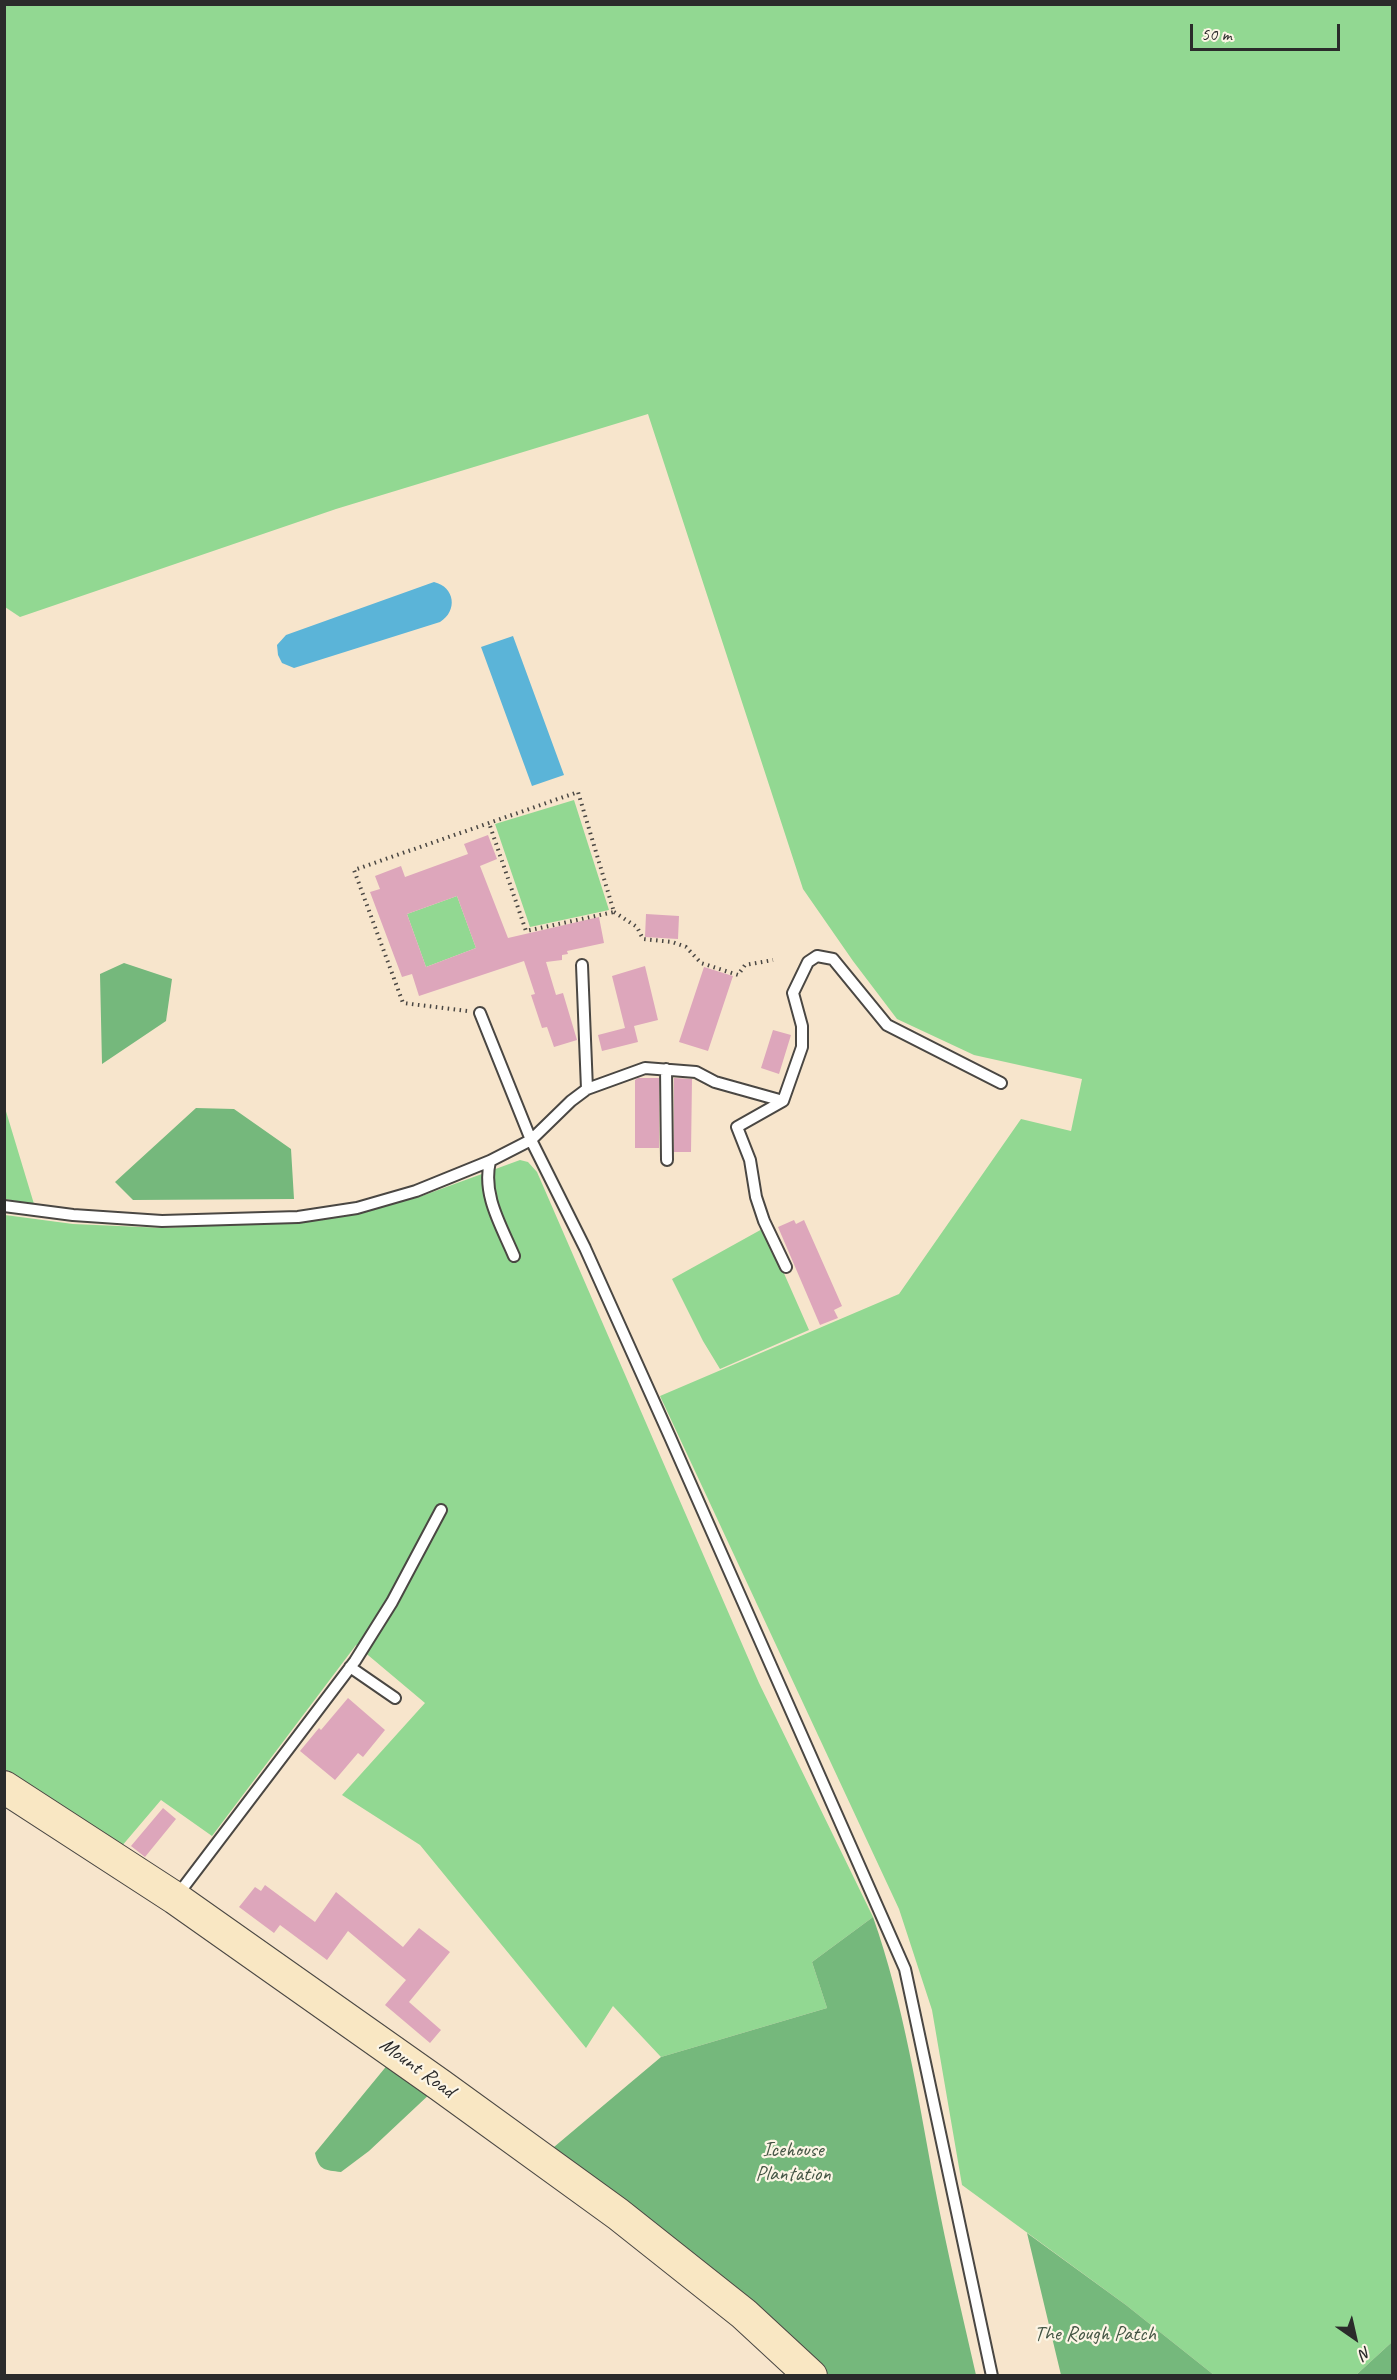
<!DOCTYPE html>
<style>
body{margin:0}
#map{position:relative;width:1397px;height:2380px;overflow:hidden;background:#f7e5cc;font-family:Caveat,sans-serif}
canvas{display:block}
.frame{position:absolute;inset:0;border:6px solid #2b2b2b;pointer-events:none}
.north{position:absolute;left:1325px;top:2308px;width:60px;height:60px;-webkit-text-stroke:4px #fcf5e5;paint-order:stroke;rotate:146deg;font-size:16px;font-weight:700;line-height:24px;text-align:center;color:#2b2b2b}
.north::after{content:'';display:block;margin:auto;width:21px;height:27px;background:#2b2b2b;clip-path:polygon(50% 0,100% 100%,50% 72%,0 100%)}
.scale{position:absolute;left:1190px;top:24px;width:150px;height:27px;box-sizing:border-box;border:3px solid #2b2b2b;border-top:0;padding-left:8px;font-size:18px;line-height:21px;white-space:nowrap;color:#2b2b2b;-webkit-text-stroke:4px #fcf5e5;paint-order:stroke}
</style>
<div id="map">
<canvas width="1397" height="2380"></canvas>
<div class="frame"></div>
<div class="north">N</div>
<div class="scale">50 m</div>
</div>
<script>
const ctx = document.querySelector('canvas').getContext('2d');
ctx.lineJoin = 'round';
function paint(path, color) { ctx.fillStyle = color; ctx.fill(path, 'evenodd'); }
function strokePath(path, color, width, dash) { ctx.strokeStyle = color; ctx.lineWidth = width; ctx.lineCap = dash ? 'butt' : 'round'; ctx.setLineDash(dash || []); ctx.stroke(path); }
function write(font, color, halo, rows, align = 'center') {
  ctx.font = font + ' Caveat,sans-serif'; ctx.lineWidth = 4.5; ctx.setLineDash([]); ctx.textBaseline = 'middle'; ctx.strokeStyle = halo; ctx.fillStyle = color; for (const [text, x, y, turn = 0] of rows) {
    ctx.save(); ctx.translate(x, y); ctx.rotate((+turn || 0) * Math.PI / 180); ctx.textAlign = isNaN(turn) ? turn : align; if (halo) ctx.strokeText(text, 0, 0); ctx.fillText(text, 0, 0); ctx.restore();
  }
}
const green = new Path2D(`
 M4,5H1392V2342L1356,2375H1214L1126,2305L962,2185L932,2010L899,1909L660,1396L899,1294L1021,1119L1071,1131L1082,1079L974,1055L897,1019L853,961L803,889L648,414L336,509L20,617L5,607Z
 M574,800L609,910L530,927L495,824Z
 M457,896L476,948L426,967L407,914Z
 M5,1108L34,1204L5,1199Z
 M520,1160L528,1162L537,1172L759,1683L873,1917L812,1962L827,2008L661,2057L613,2006L586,2048L420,1845L342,1795L425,1703L356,1645L212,1836L161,1800L121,1847L5,1769V1215L73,1224L164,1228L299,1221L359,1213L419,1197Z
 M764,1228L809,1330L720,1369L703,1341L672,1279Z`);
const forest = new Path2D(`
 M124,963L172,979L166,1021L102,1064L100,974Z
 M196,1108L234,1109L291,1149L294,1199L133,1200L115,1182Z
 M873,1917C904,2005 918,2097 935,2188C947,2251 962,2313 976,2375H829L752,2303L554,2147L661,2057L827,2008L812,1962Z
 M389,2063L433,2091L369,2151L341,2172C325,2170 319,2171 315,2153Z
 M1027,2233L1126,2305L1214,2375H1061Z
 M1392,2342V2375H1356Z`);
const water = new Path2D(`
 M434,582C455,587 458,611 440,622L294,668L282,663L278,655L277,645L286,635Z
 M513,636L564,775L532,786L481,647Z`);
const building = new Path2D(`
 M488,835L497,859L480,866L508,938L599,917L604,943L567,951L568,954L562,955V960L546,962L556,995L563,993L577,1040L554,1047L547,1027L542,1028L531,995L535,994L524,961L419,996L412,974L402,977L370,892L380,889L375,876L401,866L405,877L468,854L464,844ZM457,896L476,948L426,967L407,914Z
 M646,914L679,916L678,939L645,937Z
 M645,966L658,1020L634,1026L638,1042L602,1051L598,1035L625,1028L612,976Z
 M704,967L733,976L708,1051L679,1042Z
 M773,1030L791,1035L779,1074L761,1068Z
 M638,1078H659V1148H635V1080Z
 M674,1078L692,1079L691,1152H674Z
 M794,1220L796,1224L804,1220L842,1306L834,1310L838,1318L820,1325L778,1227Z
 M348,1698L385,1730L363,1757L358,1753L335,1780L300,1751L319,1728L321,1730Z
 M163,1808L176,1819L145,1857L131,1846Z
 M265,1885L315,1922L336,1892L403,1947L419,1928L450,1952L409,2002L441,2030L430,2043L385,2005L406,1980L348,1931L327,1960L280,1925L274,1933L239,1907L255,1887L261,1891Z`);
const path = new Path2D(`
 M614,912L637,927L643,939L672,942L686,947L701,963L738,975L745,965L773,960
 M467,1011L403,1003L354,870L578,792L614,912L526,931L489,823`);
const lane = new Path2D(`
 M582,965L587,1089
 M666,1069L667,1160
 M783,1101L715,1082L696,1072L645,1068L587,1089L571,1101L531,1140L585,1248L670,1437L905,1969L992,2376
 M490,1161C482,1195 501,1225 514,1256
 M4,1206L73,1215L162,1221L298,1217L357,1208L416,1191L490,1161L531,1140L480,1013
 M786,1267L764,1221L756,1197L750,1160L737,1127L783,1101L802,1047V1026L793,993L808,962L817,956L833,959L887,1025L1001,1083
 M350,1667L395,1698
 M176,1897L355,1661L392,1602L441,1510`);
const secondary = new Path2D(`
 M4,1787L175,1898L440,2085L618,2214L744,2314L811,2376`);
const streetNames = [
 ["Mount Road",417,2068,36]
];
const parkNames = [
 ["Icehouse",793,2150],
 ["Plantation",793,2174],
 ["The Rough Patch",1095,2334]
];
paint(green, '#92d892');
paint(forest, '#75b87c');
paint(water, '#5bb4d8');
paint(building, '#dda6bb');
strokePath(lane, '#4a4743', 14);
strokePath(secondary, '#4a4743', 34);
strokePath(path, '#4a4743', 4, [1.5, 4.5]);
strokePath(lane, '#fff', 10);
strokePath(secondary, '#f9e7c3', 32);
write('21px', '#2b2b2b', '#fcf5e5', streetNames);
write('21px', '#455645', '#fcf5e5', parkNames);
</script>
